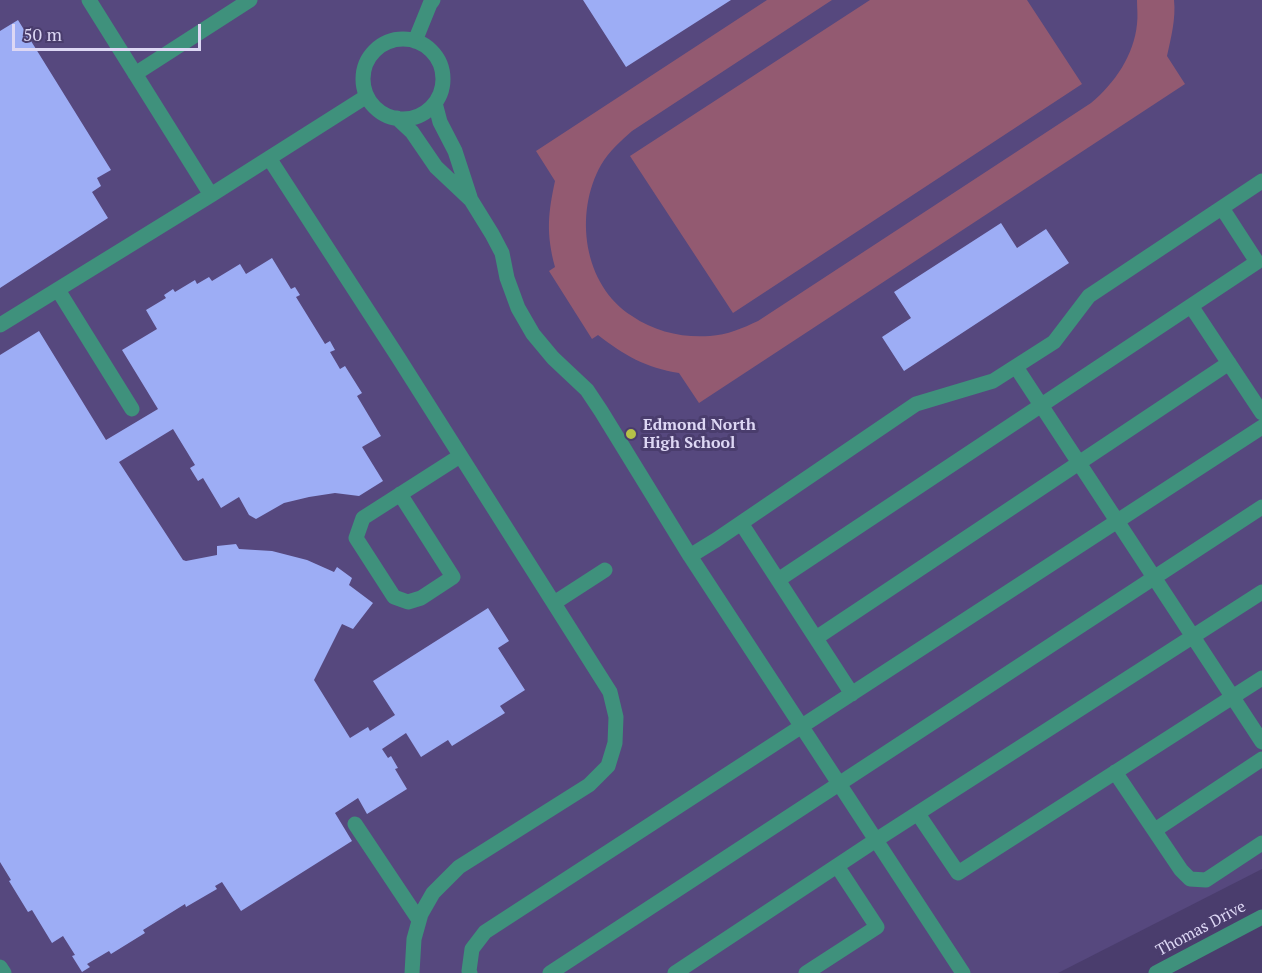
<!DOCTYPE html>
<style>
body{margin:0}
#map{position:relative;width:1262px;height:973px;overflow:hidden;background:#4a3d6d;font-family:"PT Serif",serif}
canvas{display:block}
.scale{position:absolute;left:12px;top:24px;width:189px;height:27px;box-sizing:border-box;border:3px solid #ddd7f4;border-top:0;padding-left:8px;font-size:18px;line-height:21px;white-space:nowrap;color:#ddd7f4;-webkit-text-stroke:4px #4a3d6d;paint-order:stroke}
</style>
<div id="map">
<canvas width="1262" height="973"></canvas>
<div class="scale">50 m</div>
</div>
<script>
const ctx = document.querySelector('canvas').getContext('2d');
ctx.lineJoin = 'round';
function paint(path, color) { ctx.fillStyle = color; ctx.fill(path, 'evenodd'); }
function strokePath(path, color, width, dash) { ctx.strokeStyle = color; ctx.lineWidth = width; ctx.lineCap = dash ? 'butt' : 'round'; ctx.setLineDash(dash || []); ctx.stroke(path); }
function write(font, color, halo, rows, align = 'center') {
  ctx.font = font + ' "PT Serif",serif'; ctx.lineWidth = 6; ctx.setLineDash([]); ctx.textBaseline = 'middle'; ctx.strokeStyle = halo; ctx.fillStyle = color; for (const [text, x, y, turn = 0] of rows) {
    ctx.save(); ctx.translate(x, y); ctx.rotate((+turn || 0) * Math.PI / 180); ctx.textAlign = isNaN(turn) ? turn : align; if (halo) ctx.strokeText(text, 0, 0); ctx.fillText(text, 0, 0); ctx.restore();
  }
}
const built = new Path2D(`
 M0,0H1262V869L1058,973H0Z`);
const green = new Path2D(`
 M767,0H832L632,131C621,141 609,151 601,165C574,213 583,285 632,316C655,332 683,338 710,336C727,335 743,328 758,321L1091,103C1115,83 1134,55 1137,24C1138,16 1137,8 1137,0H1174C1176,19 1171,37 1167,56L1185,84L699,403L679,373C646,368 624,355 598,335L592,339L549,271L555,267C546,233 548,214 555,181L536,151Z
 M870,0H1027L1082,84L733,313L630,156Z`);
const building = new Path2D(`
 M583,0H731L626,67Z
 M18,20L111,170L97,178L101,186L92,192L108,218L0,288V31Z
 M1001,223L1017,248L1046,229L1069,263L904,371L882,337L911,318L894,292Z
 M272,258L291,289L295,287L300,295L296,297L325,344L330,341L335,350L330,352L340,369L345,366L362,393L357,396L381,436L362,447L383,481L359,496L335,493L309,497L284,503L256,519L249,515L239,497L221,508L203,478L198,481L190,468L195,465L173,429L119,462L183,560L186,561L217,555V546L236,544L239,549L272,551L307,560L334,572L337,567L352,578L349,585L373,603L353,629L342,624L314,680L350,738L368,727L370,731L395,715L373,681L488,608L509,641L498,648L525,690L500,706L505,713L452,746L448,740L421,757L406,733L382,749L388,758L391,756L398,768L395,769L407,789L367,814L358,798L335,813L352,841L241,911L222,882L215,886L217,889L186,907L185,904L143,930L145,933L111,954L109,951L87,964L90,967L82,972L72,956L75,955L63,936L52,943L32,910L28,912L9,881L11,880L0,862V355L39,331L106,440L158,409L122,350L157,329L146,310L166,298L164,295L173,289L175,292L195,280L197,284L209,277L212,281L240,264L246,274Z`);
const minor = new Path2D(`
 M89,0L211,195
 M363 79a40 40 0 1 1 80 0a40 40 0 1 1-80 0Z
 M415,41L430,4L433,0
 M135,74L250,0
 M435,103L440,122L455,151L470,197
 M397,118L412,132L436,167L471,200L492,234L502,253L507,278L518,308L533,334L553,358L587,390L601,411L690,556L963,973
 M269,158L398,357L610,692L616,717L615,743L608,766L589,785L459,867L433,893L421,914L414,939L412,973
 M58,290L132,409
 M1191,306L1262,413
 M0,325L211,195L367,96
 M1016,367L1262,742
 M400,494L453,577L421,598L408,602L394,597L356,538L363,518L460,456
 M741,523L852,694
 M690,556L716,540L916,404L993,381L1054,342L1089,296L1262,181
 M778,580L1257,262L1222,208
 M554,603L605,570
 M816,638L1229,363
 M1115,772L1181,870L1190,879L1206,880L1262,843
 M918,814L958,873L1262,678
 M355,824L419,920
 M1155,830L1262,759
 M0,967L4,973
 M470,973L469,971L472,949L485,932L1262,427
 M550,973L1262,507
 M675,973L876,840L1262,592
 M806,973L877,927L837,866
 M1156,973L1262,917`);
const markers = [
 [631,434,6,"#b6c148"]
];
const poiNames = [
 ["Edmond North",643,425],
 ["High School",643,443]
];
const streetNames = [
 ["Thomas Drive",1201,929,-28]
];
paint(built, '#56487e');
paint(green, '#935a71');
paint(building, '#9dadf5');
strokePath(minor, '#3f917c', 15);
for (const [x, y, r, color] of markers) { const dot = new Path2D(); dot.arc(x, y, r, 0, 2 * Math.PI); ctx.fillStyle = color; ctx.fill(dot); strokePath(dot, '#4a3d6d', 2); }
write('bold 16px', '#ddd7f4', '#4a3d6d', poiNames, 'left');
write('16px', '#ddd7f4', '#4a3d6d', streetNames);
</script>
